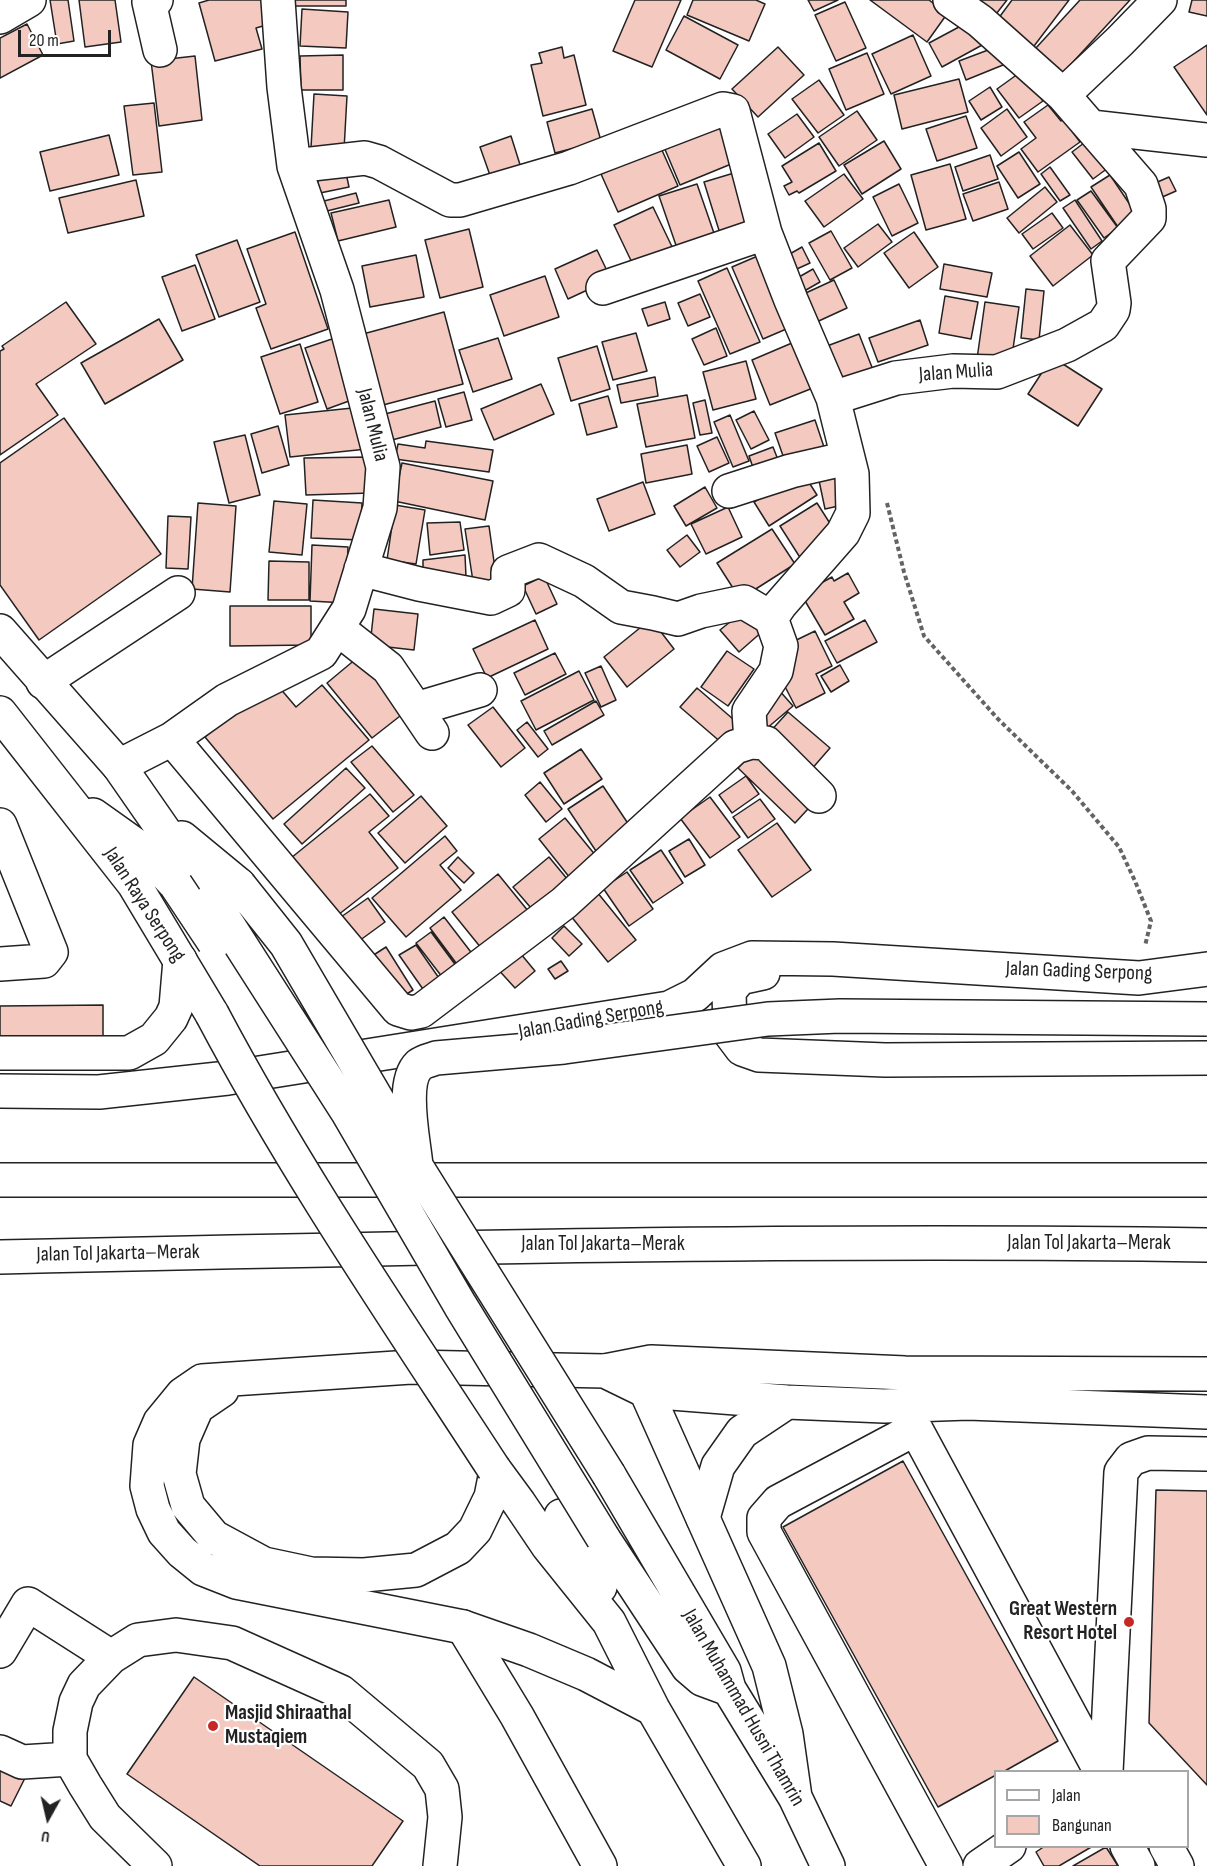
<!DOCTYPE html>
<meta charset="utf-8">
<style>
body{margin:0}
#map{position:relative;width:1207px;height:1866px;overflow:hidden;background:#fff;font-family:"Sofia Sans Condensed",sans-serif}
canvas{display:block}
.legend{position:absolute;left:994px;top:1770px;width:195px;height:78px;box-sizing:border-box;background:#fff;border:2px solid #a7a7a7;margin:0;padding:8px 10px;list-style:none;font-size:18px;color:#222}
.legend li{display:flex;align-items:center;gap:12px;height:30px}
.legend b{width:30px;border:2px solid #a7a7a7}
.north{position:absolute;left:18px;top:1788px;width:60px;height:60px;-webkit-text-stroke:4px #fff;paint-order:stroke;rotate:188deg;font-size:16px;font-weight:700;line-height:24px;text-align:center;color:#222}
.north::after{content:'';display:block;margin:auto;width:21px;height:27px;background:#222;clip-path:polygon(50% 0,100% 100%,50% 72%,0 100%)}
.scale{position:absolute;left:18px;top:30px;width:93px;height:27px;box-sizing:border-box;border:3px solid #222;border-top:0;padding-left:8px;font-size:18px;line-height:21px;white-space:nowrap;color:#222;-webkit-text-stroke:4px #fff;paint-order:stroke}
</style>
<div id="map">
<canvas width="1207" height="1866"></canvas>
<ul class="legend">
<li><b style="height:8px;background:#fff"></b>Jalan</li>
<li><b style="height:16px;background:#f3c9c0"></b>Bangunan</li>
</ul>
<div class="north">U</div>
<div class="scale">20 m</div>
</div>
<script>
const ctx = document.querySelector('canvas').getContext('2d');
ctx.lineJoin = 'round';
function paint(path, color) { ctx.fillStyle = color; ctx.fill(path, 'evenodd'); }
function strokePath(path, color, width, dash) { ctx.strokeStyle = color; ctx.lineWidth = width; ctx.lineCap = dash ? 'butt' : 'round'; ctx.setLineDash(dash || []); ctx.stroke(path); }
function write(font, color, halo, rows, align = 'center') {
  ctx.font = font + ' "Sofia Sans Condensed",sans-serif'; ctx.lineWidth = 4.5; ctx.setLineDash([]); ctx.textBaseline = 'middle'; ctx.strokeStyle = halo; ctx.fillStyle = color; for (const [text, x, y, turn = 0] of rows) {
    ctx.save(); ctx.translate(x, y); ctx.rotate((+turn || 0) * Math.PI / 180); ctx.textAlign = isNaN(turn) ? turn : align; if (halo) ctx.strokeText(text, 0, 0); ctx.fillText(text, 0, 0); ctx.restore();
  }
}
const building = new Path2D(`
 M50,0H68L74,41L57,44Z
 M79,0H115L121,42L85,47Z
 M209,0H264L270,24L256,28L262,49L215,61L199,3Z
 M288,0H346V6H288Z
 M635,0H681L652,67L613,51Z
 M693,0H756L765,4L749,41L687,15Z
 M808,0H838L814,11Z
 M870,0H929L947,14L927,42Z
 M969,0H1007L993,18Z
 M1012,0H1069L1031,50L995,23Z
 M1080,0H1130L1062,74L1035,49Z
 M1192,0H1207V16L1189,12Z
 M845,2L866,48L836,61L815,15Z
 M302,9L348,12L346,48L300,46Z
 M684,16L738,45L720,79L666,50Z
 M972,20L984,44L942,67L929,43Z
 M27,24L43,55L0,78V38Z
 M913,35L931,76L891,94L872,54Z
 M1207,45V115L1174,67Z
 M562,47L564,58L574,55L586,105L543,116L531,65L542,63L539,53Z
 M778,47L804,75L758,117L732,89Z
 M996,47L1003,65L966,80L959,61Z
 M867,53L884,94L846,110L829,69Z
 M343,55V90H301L300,56Z
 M195,56L202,120L159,126L151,61Z
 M1022,71L1043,101L1019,118L997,89Z
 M959,79L968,112L902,129L894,95Z
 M819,80L844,115L818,133L792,99Z
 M990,87L1002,107L981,120L969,101Z
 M314,94L347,96L344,150L311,148Z
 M154,103L162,172L133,175L124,106Z
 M1048,105L1061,121L1063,119L1080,142L1038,172L1021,149L1036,138L1024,122Z
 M592,109L601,141L555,153L547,122Z
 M1007,109L1027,137L1001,156L981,128Z
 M857,111L877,140L839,166L819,137Z
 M797,114L814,137L785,158L768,134Z
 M966,116L977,148L937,161L926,129Z
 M724,121L741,160L680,185L664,147Z
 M109,135L119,175L50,191L40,152Z
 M511,136L522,171L492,181L480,147Z
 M1088,140L1108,168L1093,179L1072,152Z
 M884,141L901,169L862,194L844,165Z
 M819,143L836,171L799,193L797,191L789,195L784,186L792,182L782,166Z
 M661,148L678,186L618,212L601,174Z
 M1019,152L1040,184L1018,198L997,166Z
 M990,155L998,179L963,191L955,167Z
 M950,164L966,219L926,230L911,175Z
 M1050,167L1070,195L1060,201L1041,174Z
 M744,170L762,228L722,240L704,182Z
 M346,173L349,187L320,193L317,178Z
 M844,174L863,199L824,227L805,201Z
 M1110,175L1139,218L1120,230L1091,187Z
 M1169,177L1176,191L1151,202L1144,188Z
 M136,180L144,216L68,233L59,198Z
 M999,182L1008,209L973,221L963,194Z
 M697,184L716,239L678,251L659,196Z
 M899,184L918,223L892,236L873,197Z
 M1045,187L1057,202L1019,233L1007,218Z
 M1091,191L1118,228L1104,238L1077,200Z
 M356,193L359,203L327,211L324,201Z
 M389,200L396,227L338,241L331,213Z
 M1075,200L1102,241L1091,249L1063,208Z
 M653,207L675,253L636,271L614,225Z
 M1052,213L1063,228L1033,249L1022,234Z
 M878,224L892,242L858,267L844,248Z
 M1070,225L1093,255L1053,286L1030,256Z
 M469,229L483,287L440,298L425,240Z
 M831,231L852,268L830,280L809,243Z
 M295,232L328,329L271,349L256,308L266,304L247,249Z
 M914,232L938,267L909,288L884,253Z
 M237,240L260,302L219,317L196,255Z
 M802,247L810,263L788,273L781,259Z
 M597,250L611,279L568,299L555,269Z
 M767,252L798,324L763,339L732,267Z
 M416,255L424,297L370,307L362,266Z
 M944,264L992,273L987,297L940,289Z
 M195,265L215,319L182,331L162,277Z
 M727,268L760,342L730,354L698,281Z
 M813,269L820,282L799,294L792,281Z
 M545,276L559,317L504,336L490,295Z
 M834,280L847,308L810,325L797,297Z
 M1026,289L1044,291L1039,340L1021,338Z
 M700,294L710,317L688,326L678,303Z
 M945,296L978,302L971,339L939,333Z
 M66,302L96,344L36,384L58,415L0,455V351L4,349L2,346Z
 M665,302L670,319L648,326L642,309Z
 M985,302L1019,307L1011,363L977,359Z
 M444,312L463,384L383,405L363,334Z
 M159,319L183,360L105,404L81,363Z
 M920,320L928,345L878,362L869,338Z
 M716,328L727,356L704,365L692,339Z
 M636,333L647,371L613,380L602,342Z
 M859,334L875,375L834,390L819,349Z
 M338,337L360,397L327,409L305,348Z
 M498,338L512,379L473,392L459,350Z
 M799,340L818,386L770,405L752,360Z
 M300,344L318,402L280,414L261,357Z
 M597,346L610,389L571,401L558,358Z
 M1052,357L1102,389L1078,426L1028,394Z
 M746,361L756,399L713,410L703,372Z
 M655,377L658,396L621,403L617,385Z
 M541,384L554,414L494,440L481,409Z
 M464,392L472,420L446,427L438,399Z
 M687,395L695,438L646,447L637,404Z
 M608,396L617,427L587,435L579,404Z
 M705,400L712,433L700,435L693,403Z
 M435,401L441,427L392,440L385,414Z
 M362,407L367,449L290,457L285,415Z
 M754,411L769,440L751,449L736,420Z
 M730,415L749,461L733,467L714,422Z
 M64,418L161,554L39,640L0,585V463Z
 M815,420L827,456L788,470L775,433Z
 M278,426L289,465L262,473L251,434Z
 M245,435L260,495L229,503L214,442Z
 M717,437L729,463L709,472L697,446Z
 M426,441L493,450L489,472L395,459L398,444L425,448Z
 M687,445L692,474L646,483L641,454Z
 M773,447L782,470L757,479L749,456Z
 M370,457L371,493L306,495L304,458Z
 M402,463L493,481L485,520L394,501Z
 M843,464L852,503L825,509L817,471Z
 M803,473L817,495L769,526L754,502Z
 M643,482L655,514L609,531L597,499Z
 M705,487L717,508L686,526L674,506Z
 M313,500L362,503L360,540L311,538Z
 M274,501L307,504L302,555L269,552Z
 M198,503L236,506L230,592L192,589Z
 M817,503L838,536L801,559L780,526Z
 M395,505L425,510L416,564L387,560Z
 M728,507L742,537L706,554L691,524Z
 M168,516L191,517L188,569L166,568Z
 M460,522L464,550L430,555L427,523Z
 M489,526L497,583L474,588L465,529Z
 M772,529L795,564L740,599L717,563Z
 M687,535L700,552L680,567L667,550Z
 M312,545L348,547L346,603L310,601Z
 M465,555L466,577L423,581V560Z
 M269,561L309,562V600H268Z
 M848,573L859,593L844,602L854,619L825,635L801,594L832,577L834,581Z
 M544,576L557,604L536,614L523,586Z
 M230,606H311V645L230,646Z
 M374,609L418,614L414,650L370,645Z
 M746,609L764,630L739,652L720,630Z
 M651,619L674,649L627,687L604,657Z
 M535,620L548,649L487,678L473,649Z
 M865,620L877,642L837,663L825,641Z
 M815,631L832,666L816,674L825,693L796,708L778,673L782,647Z
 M727,651L754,669L728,706L701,687Z
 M363,653L409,709L372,738L327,683Z
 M555,653L566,674L525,695L514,673Z
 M840,665L849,681L831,692L821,676Z
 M601,666L616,700L601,707L585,673Z
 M579,671L594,700L536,730L521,701Z
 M273,680L296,707L322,685L369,740L273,819L205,737Z
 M697,688L740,725L723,744L680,707Z
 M778,689L793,706L766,729L751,713Z
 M596,701L604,715L552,745L544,731Z
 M493,707L525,748L501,767L468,725Z
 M788,712L830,748L810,771L767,735Z
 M527,722L548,749L538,757L517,730Z
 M763,743L819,797L795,823L738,768Z
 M372,746L414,795L393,812L351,762Z
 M581,749L602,779L564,804L544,773Z
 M346,768L365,788L302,844L284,824Z
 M746,776L759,794L732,813L719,795Z
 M540,782L562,809L546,822L525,795Z
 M603,786L633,831L598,854L568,809Z
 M370,794L389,816L369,832L398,868L338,915L291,858Z
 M421,796L447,826L405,863L378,833Z
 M710,797L740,837L710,858L680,818Z
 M760,799L775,819L748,838L733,817Z
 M565,818L601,862L574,883L539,839Z
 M777,823L811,870L772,897L738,850Z
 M445,836L457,851L440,865L461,890L406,937L372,898Z
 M689,839L705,865L685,877L669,851Z
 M661,850L683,883L653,903L630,870Z
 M458,857L474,873L464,883L448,868Z
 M549,857L573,886L537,915L513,887Z
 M627,872L653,909L629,926L603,888Z
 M498,874L533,917L486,954L452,912Z
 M597,892L636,940L608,962L570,915Z
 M368,898L385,922L359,941L341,917Z
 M444,917L477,960L462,971L430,928Z
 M564,926L582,944L569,956L552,938Z
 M431,932L460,971L446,982L416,943Z
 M416,945L441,981L425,992L399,955Z
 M386,947L413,990L396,1001L369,958Z
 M516,948L535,971L515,988L495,966Z
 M561,961L568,971L555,979L548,969Z
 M103,1005V1037L0,1038V1006Z
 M903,1461L1058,1741L1003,1772H996V1775L938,1807L783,1527Z
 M1156,1490L1207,1491V1785L1149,1723Z
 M194,1677L403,1821L372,1866H260L127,1774Z
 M0,1763L26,1776L11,1806L0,1801Z
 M1045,1846H1093L1059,1866H1044L1036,1852Z
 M1106,1847L1118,1866H1073Z`);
const path = new Path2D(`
 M887,503L904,572L924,636L998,719L1072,791L1119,847L1135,881L1151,921L1145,946`);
const minor = new Path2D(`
 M156,0L149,2L160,50
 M0,17L29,0
 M1063,95L1120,41L1160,0
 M1091,127L1207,140
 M294,166L365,158L379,162L450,200H460L569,168L723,109L733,111L735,119L765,233L791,300L833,398
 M603,288L765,233
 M729,491L791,471L848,458
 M361,569L419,584L491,598L508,590V572L539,560L584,581L621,607L653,613L678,619L701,611L744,602L771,618
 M337,628L388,668L432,733
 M43,682L178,593
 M416,709L480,690
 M172,739L398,1009L411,1013L421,1011L564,903L735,747L751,742L766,743L819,796
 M751,742L749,711L776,671L781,646L771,618L780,605L843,533L853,513L852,474L833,398L896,378L953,371L997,372L1067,345L1103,325L1113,310L1114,303L1108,261L1149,218V209L1141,185L1063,95L980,21L950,0
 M119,766L172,739L227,700L321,653L349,609L380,508L383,467L337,290L294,166L284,87L278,0
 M0,825L51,952L44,961L0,964
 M605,1371L651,1362L905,1373L1207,1374
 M646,1391L787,1402L884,1406L968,1403L1207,1412
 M905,1409L1101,1772
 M915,1429L778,1502L764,1518V1532L946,1866
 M703,1518L718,1466L742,1432L787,1402
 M463,1627L517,1716L600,1866
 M0,1651L28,1604L111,1657
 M0,1752L22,1762L70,1759
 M1106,1772L1121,1472L1131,1459L1148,1453L1207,1454
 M1127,1846L1138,1866
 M1166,1846L1177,1866
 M155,1866L105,1817L85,1785L70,1759V1731L76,1702L84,1685L111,1657L138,1640L176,1635L232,1643L341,1692L428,1765L442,1789L445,1817L440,1866
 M980,1866L1009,1846`);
const major = new Path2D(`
 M0,631L119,766L212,900
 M0,713L134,884L212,1014
 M93,815L145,852L176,885
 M182,838L239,885
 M763,973L740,978L729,991L730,1033L742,1049L759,1055L885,1060L1207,1058
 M0,1091L99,1092L228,1078L669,1008L695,995L723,969L752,958L833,959L1139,978L1207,969
 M222,1390L197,1407L183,1439L179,1474L188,1506L214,1537L264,1564L311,1574L364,1575L416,1570L458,1548L475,1530L491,1497L496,1472
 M494,1469L519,1503L548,1546L609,1622L653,1709L744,1866
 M609,1475L724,1671L729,1689L795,1797L828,1866
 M561,1516L600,1587
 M603,1538L688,1667L702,1679L729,1689
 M653,1709L586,1674L529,1650L463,1627L236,1582L203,1569L182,1552L164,1532L153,1509L147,1486L150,1445L160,1422L183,1394L202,1381L411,1367L605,1371L646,1391L769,1666L786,1734L795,1797`);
const highway = new Path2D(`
 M0,1053H129L154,1039L171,1018L176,1007L180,960
 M0,1180H1207
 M0,1257C402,1248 805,1239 1207,1245`);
const majorBridge = new Path2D(`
 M176,885L214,942
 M239,885L286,944L416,1166L609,1475
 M212,900L347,1111L460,1305L603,1538
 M212,1014C295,1171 397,1320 494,1469
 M416,1166C414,1141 400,1083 419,1065C424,1061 431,1060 436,1058L564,1047L768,1019L840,1016L1207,1019`);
const markers = [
 [1129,1622,6,"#c62828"],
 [213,1726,6,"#c62828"]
];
const streetNames = [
 ["Jalan Mulia",956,373,-4],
 ["Jalan Mulia",372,425,76],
 ["Jalan Raya Serpong",144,905,57],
 ["Jalan Gading Serpong",1079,972,2],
 ["Jalan Gading Serpong",591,1020,-10],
 ["Jalan Tol Jakarta–Merak",1089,1244],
 ["Jalan Tol Jakarta–Merak",603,1245],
 ["Jalan Tol Jakarta–Merak",118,1254,-1],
 ["Jalan Muhammad Husni Thamrin",743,1708,60]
];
const poiNames = [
 ["Great Western",1117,1610],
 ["Resort Hotel",1117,1634],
 ["Masjid Shiraathal",225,1714,"left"],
 ["Mustaqiem",225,1738,"left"]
];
paint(building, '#f3c9c0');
strokePath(building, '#222', 1.5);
strokePath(minor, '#222', 36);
strokePath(major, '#222', 36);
strokePath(highway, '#222', 36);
strokePath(path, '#646464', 4, [4.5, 3]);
strokePath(minor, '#fff', 33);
strokePath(major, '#fff', 33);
strokePath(highway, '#fff', 33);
strokePath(majorBridge, '#222', 36, []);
strokePath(majorBridge, '#fff', 33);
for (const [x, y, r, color] of markers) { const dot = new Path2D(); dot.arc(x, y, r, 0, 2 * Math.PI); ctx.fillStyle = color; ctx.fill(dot); strokePath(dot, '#fff', 2); }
write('21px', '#222', '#fff', streetNames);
write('bold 21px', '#222', '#fff', poiNames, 'right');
</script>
